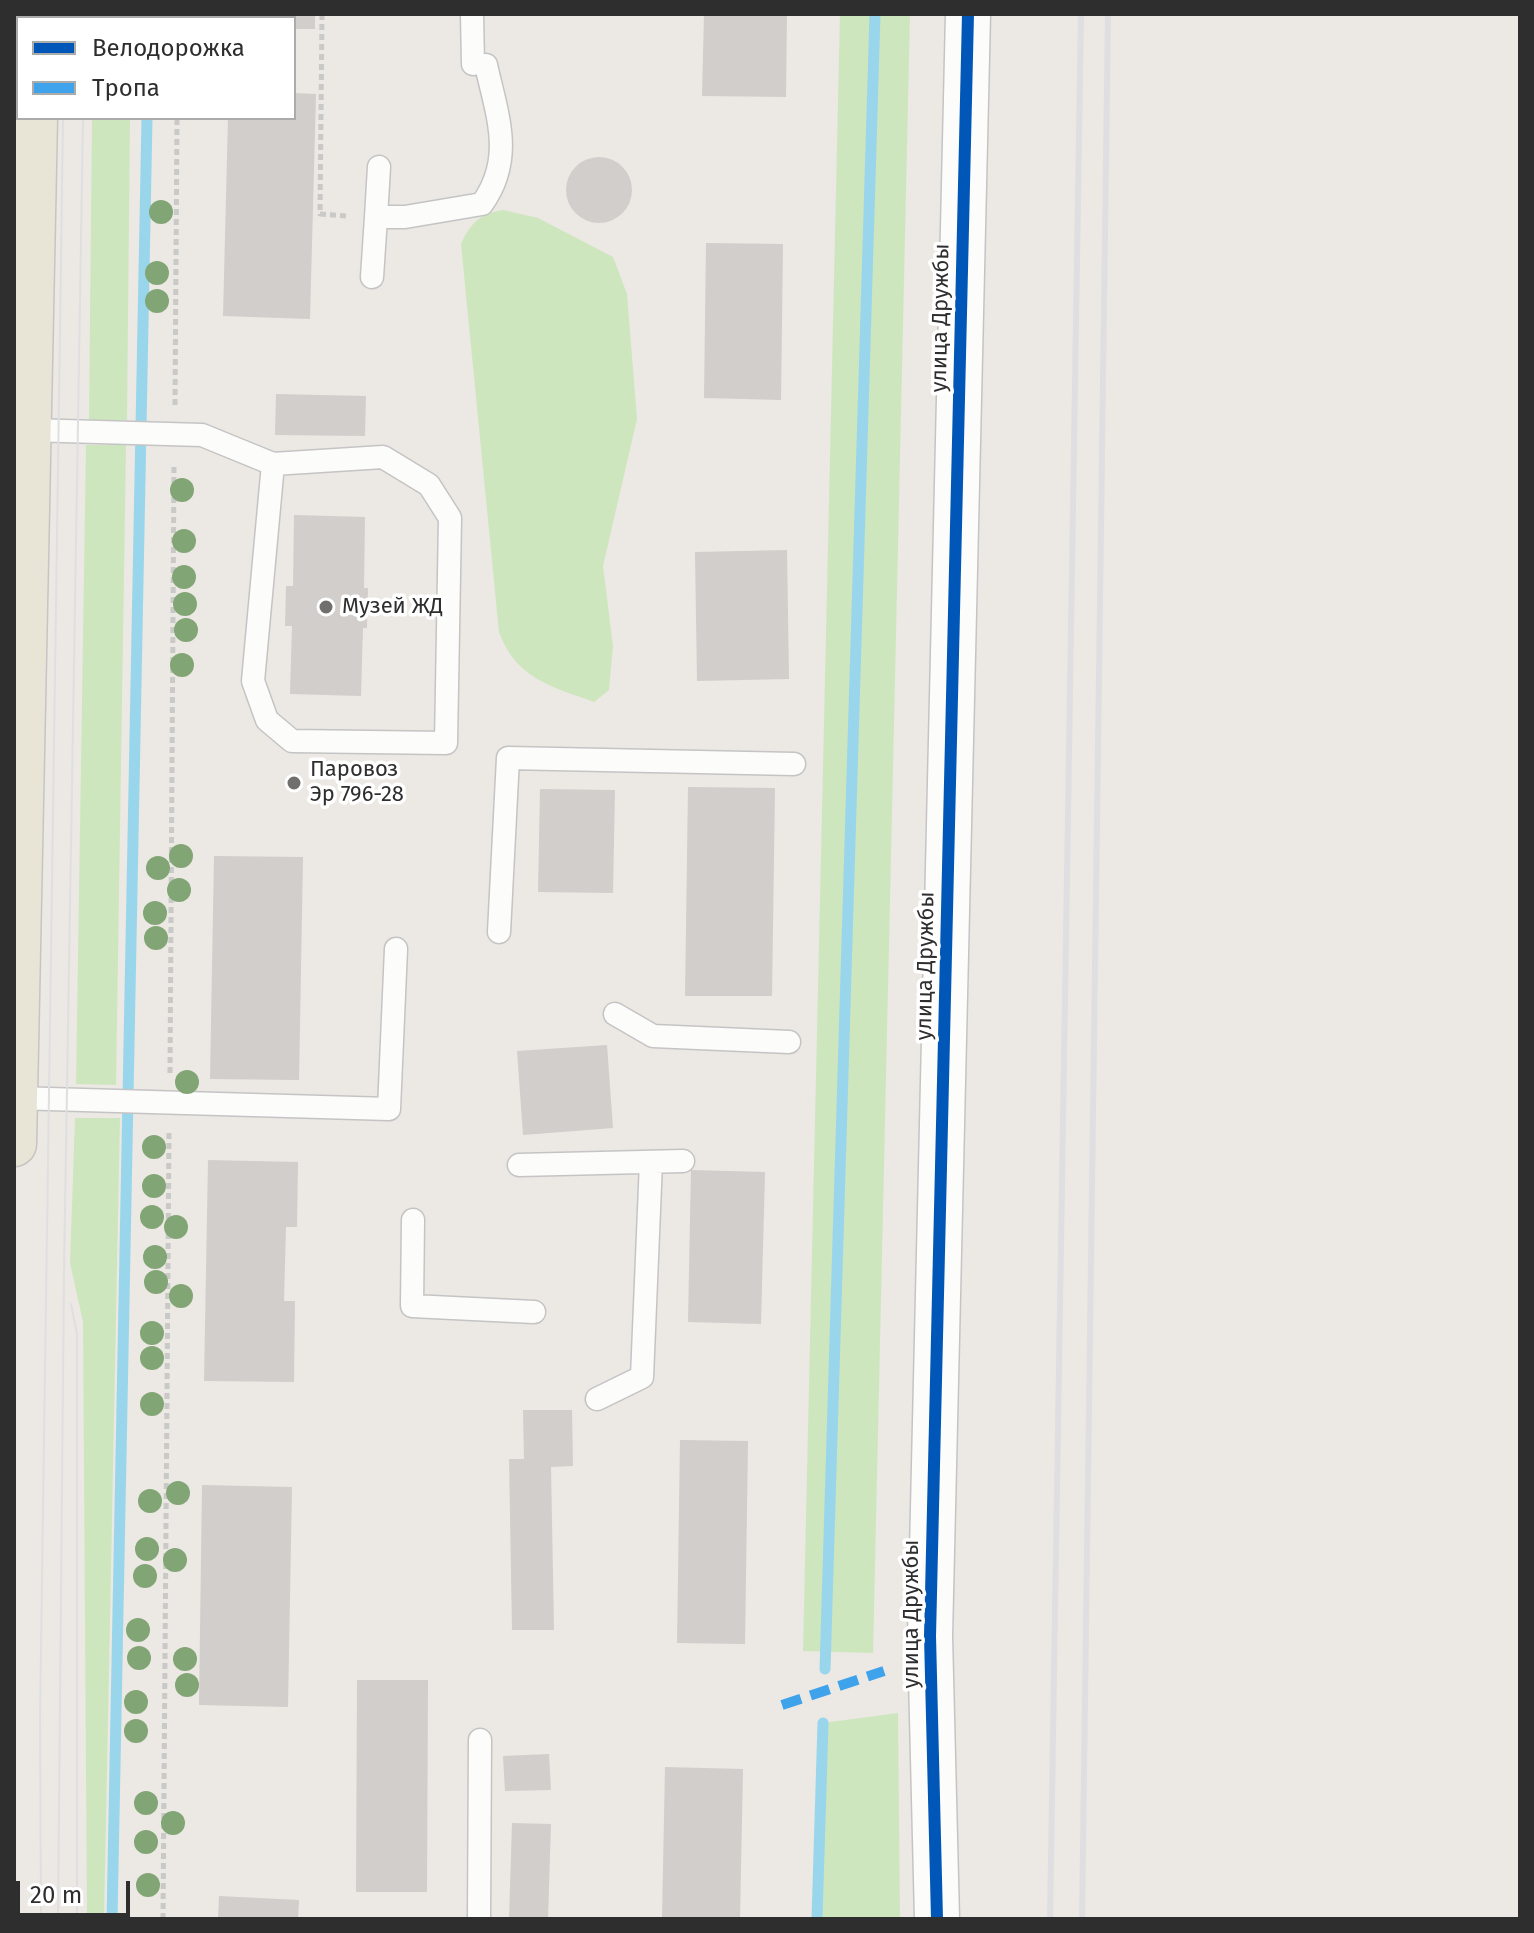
<!DOCTYPE html>
<meta charset="utf-8">
<style>
body{margin:0}
#map{position:relative;width:1534px;height:1933px;overflow:hidden;background:#ece8e4;font-family:"Fira Sans",sans-serif}
canvas{display:block}
.frame{position:absolute;inset:0;border:16px solid #2e2e2e;pointer-events:none}
.legend{position:absolute;left:16px;top:16px;width:280px;height:104px;box-sizing:border-box;background:#fff;border:2px solid #ababab;margin:0;padding:10px 14px;list-style:none;font-size:24px;color:#2e2e2e}
.legend li{display:flex;align-items:center;gap:16px;height:40px}
.legend b{width:40px;border:2px solid #ababab}
.scale{position:absolute;left:16px;top:1881px;width:114px;height:36px;box-sizing:border-box;border:4px solid #2e2e2e;border-top:0;padding-left:10px;font-size:24px;line-height:28px;white-space:nowrap;color:#2e2e2e;-webkit-text-stroke:6px #fff;paint-order:stroke}
</style>
<div id="map">
<canvas width="1534" height="1933"></canvas>
<div class="frame"></div>
<ul class="legend">
<li><b style="height:10px;background:#0057b8"></b>Велодорожка</li>
<li><b style="height:10px;background:#3ea3eb"></b>Тропа</li>
</ul>
<div class="scale">20 m</div>
</div>
<script>
const ctx = document.querySelector('canvas').getContext('2d');
ctx.lineJoin = 'round';
function paint(path, color) { ctx.fillStyle = color; ctx.fill(path, 'evenodd'); }
function strokePath(path, color, width, dash) { ctx.strokeStyle = color; ctx.lineWidth = width; ctx.lineCap = dash ? 'butt' : 'round'; ctx.setLineDash(dash || []); ctx.stroke(path); }
function write(font, color, halo, rows, align = 'center') {
  ctx.font = font + ' "Fira Sans",sans-serif'; ctx.lineWidth = 7; ctx.setLineDash([]); ctx.textBaseline = 'middle'; ctx.strokeStyle = halo; ctx.fillStyle = color; for (const [text, x, y, turn = 0] of rows) {
    ctx.save(); ctx.translate(x, y); ctx.rotate((+turn || 0) * Math.PI / 180); ctx.textAlign = isNaN(turn) ? turn : align; if (halo) ctx.strokeText(text, 0, 0); ctx.fillText(text, 0, 0); ctx.restore();
  }
}
const green = new Path2D(`
 M840,14H910L873,1653L803,1651Z
 M92,118H130L127,420H89Z
 M503,210L538,218L613,257L627,294L637,419L603,566L613,646L609,690L594,702C551,686 516,679 499,632L461,244C471,222 480,214 503,210Z
 M86,445H126L116,1085L76,1084Z
 M75,1118H120L104,1919H87L83,1322L70,1263Z
 M898,1713L900,1919H817L823,1723Z`);
const stream = new Path2D(`
 M148,18L149,14
 M825,1669L875,14
 M112,1919L147,118
 M817,1919L823,1723`);
const building = new Path2D(`
 M235,14H315V29H294V18H235Z
 M704,14H787L786,97L702,96Z
 M294,93L316,94L310,319L223,316L228,118H294Z
 M566 190a33 33 0 1 1 66 0a33 33 0 1 1-66 0Z
 M706,243L783,244L781,400L704,398Z
 M276,394L366,396L365,436L275,435Z
 M294,515L365,517L364,588H368L367,628H363L361,696L290,694L292,626H285L286,586H293Z
 M787,550L789,679L697,681L695,552Z
 M688,787L775,788L772,996H685Z
 M540,789L615,790L613,893L538,892Z
 M214,856L303,857L299,1080L210,1079Z
 M607,1045L613,1128L523,1135L517,1051Z
 M208,1160L298,1162L297,1227H286L284,1301H295L294,1382L204,1381Z
 M691,1170L765,1172L761,1324L688,1322Z
 M523,1410H572L573,1466L551,1467L554,1630H512L509,1459H524Z
 M680,1440L748,1441L745,1644L677,1643Z
 M202,1485L292,1487L288,1707L199,1705Z
 M357,1680H428L427,1892H356Z
 M549,1754L551,1790L505,1791L503,1756Z
 M665,1767L743,1769L740,1919H662Z
 M512,1823L551,1824L548,1919H509Z
 M219,1896L299,1900L298,1919H218Z`);
const path = new Path2D(`
 M322,14L320,214L346,216
 M177,18L178,14
 M175,405L177,118
 M170,1073L174,463
 M163,1919L169,1131`);
const service = new Path2D(`
 M472,14L473,64
 M379,167L376,217H405L482,204C515,158 497,115 486,65
 M372,277L376,217
 M29,430L202,435L273,464L383,457L429,485L450,518L446,743L292,741L267,720L253,681L273,464
 M499,932L508,758L794,764
 M615,1014L653,1036L789,1042
 M15,1098L389,1109L396,949
 M519,1165L683,1161
 M413,1220L412,1306L534,1312
 M597,1399L642,1377L651,1162
 M479,1919L480,1740`);
const minor = new Path2D(`
 M937,1919L930,1636L968,14`);
const primary = new Path2D(`
 M37,18V14
 M14,1144L35,118`);
const tram = new Path2D(`
 M64,18V14
 M84,18L85,14
 M71,1304L77,1334V1919
 M41,1919L40,1718L63,118
 M58,1919L64,1269L83,118`);
const rail = new Path2D(`
 M1050,1919L1081,14
 M1082,1919L1108,14`);
const quiet = new Path2D(`
 M782,1705L884,1671`);
const cycleway = new Path2D(`
 M937,1919L930,1636L968,14`);
const trees = [
 [161,212],
 [157,273],
 [157,301],
 [182,490],
 [184,541],
 [184,577],
 [185,604],
 [186,630],
 [182,665],
 [181,856],
 [158,868],
 [179,890],
 [155,913],
 [156,938],
 [187,1082],
 [154,1147],
 [154,1186],
 [152,1217],
 [176,1227],
 [155,1257],
 [156,1282],
 [181,1296],
 [152,1333],
 [152,1358],
 [152,1404],
 [178,1493],
 [150,1501],
 [147,1549],
 [175,1560],
 [145,1576],
 [138,1630],
 [139,1658],
 [185,1659],
 [187,1685],
 [136,1702],
 [136,1731],
 [146,1803],
 [173,1823],
 [146,1842],
 [148,1885]
];
const markers = [
 [326,607,8,"#706f6e"],
 [294,783,8,"#706f6e"]
];
const streetNames = [
 ["улица Дружбы",941,318,-89],
 ["улица Дружбы",926,966,-89],
 ["улица Дружбы",912,1614,-90]
];
const poiNames = [
 ["Музей ЖД",342,607],
 ["Паровоз",310,770],
 ["Эр 796-28",310,795]
];
paint(green, '#cee6be');
strokePath(stream, '#99d6ec', 11);
paint(building, '#d1cecb');
strokePath(service, '#c5c4c5', 25);
strokePath(minor, '#c5c4c5', 47);
strokePath(primary, '#c6c5c4', 47);
strokePath(path, '#c9c9c8', 5, [6, 4]);
strokePath(service, '#fcfcfb', 22);
strokePath(minor, '#fcfcfb', 44);
strokePath(primary, '#e8e4d6', 44);
strokePath(tram, '#dfdfe1', 2);
strokePath(rail, '#dfdfe1', 6);
strokePath(quiet, '#3ea3eb', 10, [20, 10]);
strokePath(cycleway, '#0057b8', 12);
ctx.fillStyle = '#82a575';
for (const [x, y] of trees) { ctx.beginPath(); ctx.arc(x, y, 12, 0, 2 * Math.PI); ctx.fill(); }
for (const [x, y, r, color] of markers) { const dot = new Path2D(); dot.arc(x, y, r, 0, 2 * Math.PI); ctx.fillStyle = color; ctx.fill(dot); strokePath(dot, '#fff', 3); }
write('22px', '#2e2e2e', '#fff', streetNames);
write('22px', '#2e2e2e', '#fff', poiNames, 'left');
</script>
